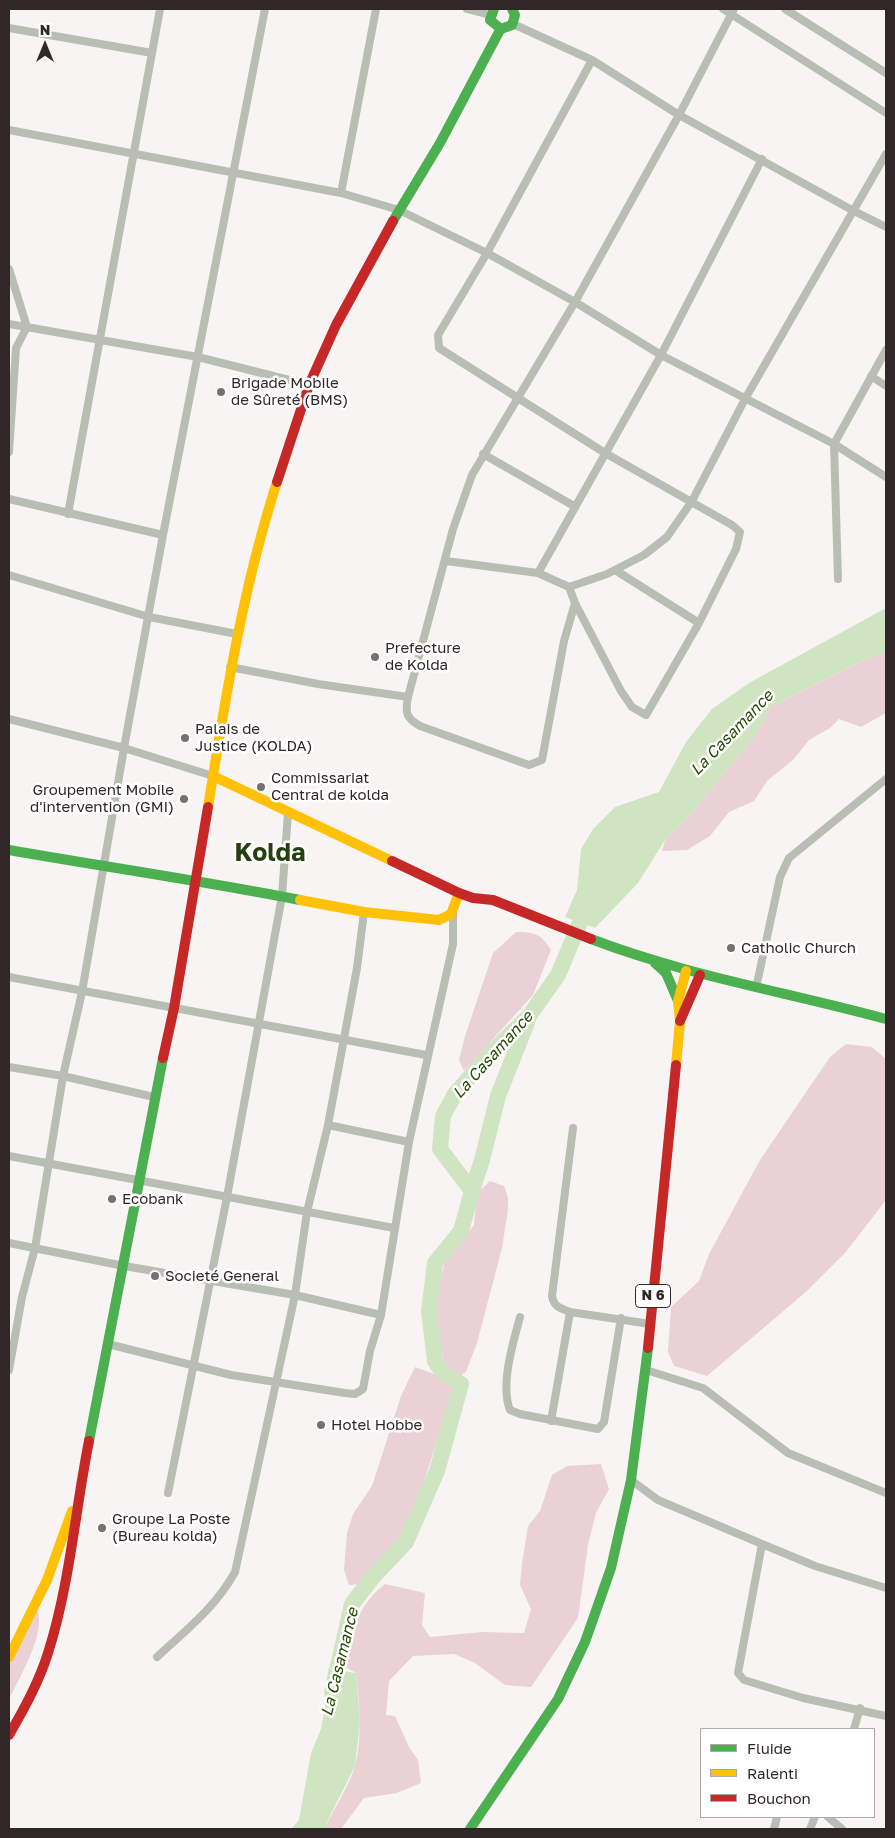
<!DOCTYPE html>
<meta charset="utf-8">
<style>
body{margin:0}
#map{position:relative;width:895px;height:1838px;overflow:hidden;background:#f9f4f4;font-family:"Golos Text",sans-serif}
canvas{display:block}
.frame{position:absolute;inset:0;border:10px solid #312729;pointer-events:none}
.legend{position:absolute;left:700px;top:1728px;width:175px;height:90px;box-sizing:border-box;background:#fff;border:1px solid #ada9a9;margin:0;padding:6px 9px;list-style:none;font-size:15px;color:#312729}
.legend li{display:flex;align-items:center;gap:10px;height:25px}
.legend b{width:25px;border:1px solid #ada9a9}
.north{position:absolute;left:20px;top:20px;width:50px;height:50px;-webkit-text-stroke:4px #fff;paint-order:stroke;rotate:0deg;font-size:14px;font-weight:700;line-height:20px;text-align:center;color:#312729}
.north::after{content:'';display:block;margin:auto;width:18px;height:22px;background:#312729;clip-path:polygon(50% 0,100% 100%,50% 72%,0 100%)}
</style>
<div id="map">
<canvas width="895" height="1838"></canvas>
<div class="frame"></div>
<ul class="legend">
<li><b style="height:6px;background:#4caf50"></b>Fluide</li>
<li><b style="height:6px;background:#ffc107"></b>Ralenti</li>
<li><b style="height:6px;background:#c62828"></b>Bouchon</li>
</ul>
<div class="north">N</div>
</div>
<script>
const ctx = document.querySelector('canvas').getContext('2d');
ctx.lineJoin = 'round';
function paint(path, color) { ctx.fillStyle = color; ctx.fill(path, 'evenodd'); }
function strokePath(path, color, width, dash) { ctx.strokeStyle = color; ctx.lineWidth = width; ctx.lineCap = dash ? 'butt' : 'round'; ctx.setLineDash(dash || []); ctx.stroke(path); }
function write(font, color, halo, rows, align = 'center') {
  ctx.font = font + ' "Golos Text",sans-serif'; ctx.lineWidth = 5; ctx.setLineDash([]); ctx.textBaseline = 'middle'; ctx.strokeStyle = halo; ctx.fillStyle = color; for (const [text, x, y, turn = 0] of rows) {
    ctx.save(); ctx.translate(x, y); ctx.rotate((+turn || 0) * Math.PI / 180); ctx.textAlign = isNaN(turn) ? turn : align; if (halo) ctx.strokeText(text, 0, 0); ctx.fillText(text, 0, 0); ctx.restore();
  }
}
const green = new Path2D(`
 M886,652V713L861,727L839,719L830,728L809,740L793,760L767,781L754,801L729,812L710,836L687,850L662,851L665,840L691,814L754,737L770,707L864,660Z
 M516,932C534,932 542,934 551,950L533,995L464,1071L459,1060L465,1036L493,953Z
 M846,1044L872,1047L886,1059V1200L845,1253L807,1291L707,1376L674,1366L668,1352L671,1307L699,1281L709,1254L760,1160L830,1057Z
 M490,1181L504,1186L508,1197V1210L502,1248L477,1343L466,1372L453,1380L445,1366L433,1314L445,1260L474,1225L477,1193Z
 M415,1367L447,1379L454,1388L411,1522C398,1546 377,1563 360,1584L349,1585L344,1570L347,1533L353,1514L372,1486L401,1396Z
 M601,1464L609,1489L596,1513L588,1545L578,1618L531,1687L505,1685L475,1663L454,1654L413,1656L389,1681L386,1715L395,1716L409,1747L418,1760L421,1783L397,1793L364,1798L341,1829H332L326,1825C335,1807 350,1784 355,1766C363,1736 359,1703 356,1673L347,1668C348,1636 359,1603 385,1584L425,1593L422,1625L430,1637L482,1632L524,1633L531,1609L520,1585L522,1563L528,1526L540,1511L552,1475L567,1466Z
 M37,1609C47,1632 19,1678 9,1700V1665Z`);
const water = new Path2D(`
 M886,608V652L864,660L770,707L754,737L691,814L665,840L638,883L595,928L565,917L577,890L581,849L593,829L615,807L659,792L686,742L712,709L749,683Z
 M328,1669L356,1673L360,1723L355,1766L326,1824L332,1829H291L299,1820L311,1753L321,1729L327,1693Z`);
const river = new Path2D(`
 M472,1191L482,1160L498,1096L528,1020
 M332,1692L352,1604L372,1578L406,1542L437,1471L461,1384L443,1373L435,1361L429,1311L435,1263L461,1231L472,1191L440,1149L443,1116L455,1094L490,1054L529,1016L558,975L589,901`);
const street = new Path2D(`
 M467,9L490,15
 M723,9L886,113
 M785,9L886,73
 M513,24L592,60L679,115L852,210L886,227
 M9,28L152,53
 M9,130L341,193L399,210L487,253L575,302L661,355L834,444L886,477
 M341,193L376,9
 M9,269L27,327L16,348L9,452
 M9,324L198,357L309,385
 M871,376L886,386
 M483,454L574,506
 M9,499L163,535
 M68,514L160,9
 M615,570L699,623
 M538,573L661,355L762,159
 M9,575L149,617L237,634
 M838,579L834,444L886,350
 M569,587L607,574L644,555L667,537L692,501L745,399L886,154
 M575,603L621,691L632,707L646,715L699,623L736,549L740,532L732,525L605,453L439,348L438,335L487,253L592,60
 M230,667L318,684L408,697L453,529L472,475L575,302L679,115L734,9
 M408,697C405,713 406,718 420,726L529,765L542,760L564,641L575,603L569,587L538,573L446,561
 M9,719L124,748L213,776
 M9,977L426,1055
 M756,988L780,877L789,858L886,779
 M9,1067L63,1076L154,1097
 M328,1125L409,1142
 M573,1128L552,1296C554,1307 560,1308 570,1312L650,1324
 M9,1156L394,1228
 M9,1243L124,1266L295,1295L381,1315
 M520,1317C513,1343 500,1385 510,1410L520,1414L598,1429L604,1422L621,1318
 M108,1344L231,1375L345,1393L355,1394L363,1389L370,1351L381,1315L409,1142L453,944V912
 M9,1370L22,1297L35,1248L63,1076L82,992L124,748L163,535L265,9
 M646,1370L703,1388L788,1453L886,1493
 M551,1421L570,1312
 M631,1480L658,1500L762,1544L815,1566L886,1588
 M168,1493L227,1197L282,896L288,813
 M762,1544L738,1673L744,1680L803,1698L886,1716
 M157,1657C185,1631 216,1607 235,1572L295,1295L307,1212L328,1125L357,968L364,912
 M854,1729L860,1708
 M828,1817L842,1829
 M774,1829L777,1817
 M810,1829L815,1817`);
const fast = new Path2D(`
 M494,9L490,20L501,29L512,25L515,15L512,9
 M393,221L440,143L500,30
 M9,850C106,867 203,881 300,900
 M591,939C688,976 787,992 886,1019
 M655,963L666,973L678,1001
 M89,1441L163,1058
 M470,1829L558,1699L585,1642L611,1568L631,1480L648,1348`);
const slow = new Path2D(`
 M213,776C229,676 246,578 277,482
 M208,807L213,776L392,861
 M300,900L364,912L439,920L451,914L459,893
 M676,1065L680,1021L678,1001L686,971
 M9,1657L47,1580L72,1511`);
const jam = new Path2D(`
 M277,482L309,385L336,325L393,221
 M392,861L459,893L473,898L493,900L591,939
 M680,1021L700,975
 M163,1058L174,1008L208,807
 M648,1348L676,1065
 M9,1735C24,1709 39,1682 48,1653C70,1584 75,1511 89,1441`);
const markers = [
 [221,392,5,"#776f70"],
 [375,657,5,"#776f70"],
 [185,738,5,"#776f70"],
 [261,787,5,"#776f70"],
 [184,799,5,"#776f70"],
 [731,948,5,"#776f70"],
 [112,1199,5,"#776f70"],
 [155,1276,5,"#776f70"],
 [321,1425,5,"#776f70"],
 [102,1528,5,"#776f70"]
];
const shields = [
 [653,1296,35]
];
const shieldNames = [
 ["N 6",653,1296]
];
const poiNames = [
 ["Brigade Mobile",231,383],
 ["de Sûreté (BMS)",231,400],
 ["Prefecture",385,648],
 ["de Kolda",385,665],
 ["Palais de",195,729],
 ["Justice (KOLDA)",195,746],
 ["Commissariat",271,778],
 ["Central de kolda",271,795],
 ["Groupement Mobile",174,790,"right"],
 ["d'intervention (GMI)",174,807,"right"],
 ["Catholic Church",741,948],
 ["Ecobank",122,1199],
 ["Societé General",165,1276],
 ["Hotel Hobbe",331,1425],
 ["Groupe La Poste",112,1519],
 ["(Bureau kolda)",112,1536]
];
const waterNames = [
 ["La Casamance",732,733,-46],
 ["La Casamance",493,1055,-48],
 ["La Casamance",340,1662,-76]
];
const townNames = [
 ["Kolda",270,853]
];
paint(green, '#e9d1d6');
paint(water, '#cfe4c0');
strokePath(river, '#cfe4c0', 16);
strokePath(street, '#b8beb3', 8);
strokePath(fast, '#4caf50', 10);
strokePath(slow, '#ffc107', 10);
strokePath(jam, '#c62828', 10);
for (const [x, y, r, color] of markers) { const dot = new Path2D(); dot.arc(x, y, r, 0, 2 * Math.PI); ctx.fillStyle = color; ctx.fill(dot); strokePath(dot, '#fff', 2); }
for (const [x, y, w] of shields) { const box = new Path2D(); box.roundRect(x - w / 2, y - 11.5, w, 23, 4); ctx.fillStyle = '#fff'; ctx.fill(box); strokePath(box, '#312729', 1); }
write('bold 14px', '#312729', null, shieldNames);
write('15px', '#312729', '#fff', poiNames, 'left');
write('italic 16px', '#264a00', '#fff', waterNames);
write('bold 25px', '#253f0f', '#fff', townNames);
</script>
